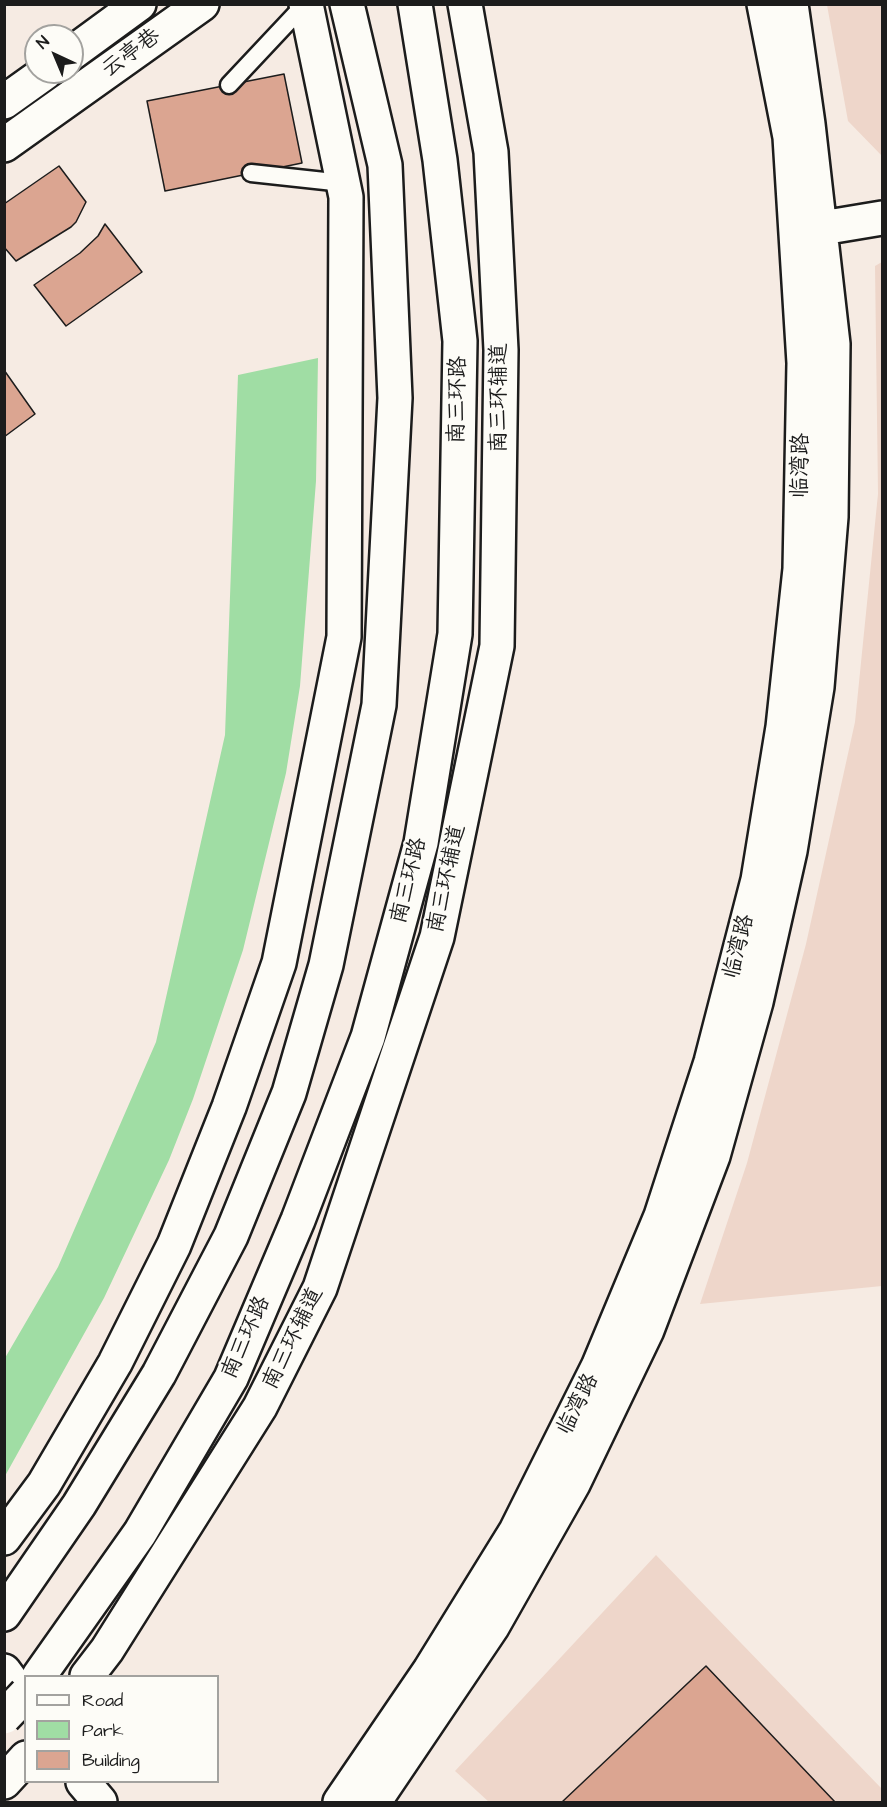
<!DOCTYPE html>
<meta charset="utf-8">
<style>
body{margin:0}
#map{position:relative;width:887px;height:1807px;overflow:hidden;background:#f6ebe3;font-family:"Architects Daughter",sans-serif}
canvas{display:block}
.frame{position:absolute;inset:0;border:6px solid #1c1c1c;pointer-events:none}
.legend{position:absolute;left:24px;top:1675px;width:195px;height:108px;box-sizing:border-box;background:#fdfcf7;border:2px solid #a3a29f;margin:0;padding:8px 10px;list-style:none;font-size:18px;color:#1c1c1c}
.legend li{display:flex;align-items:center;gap:12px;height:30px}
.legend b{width:30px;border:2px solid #a3a29f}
.north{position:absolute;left:24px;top:24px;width:60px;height:60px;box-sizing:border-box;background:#fdfcf7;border:2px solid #a3a29f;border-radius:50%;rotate:316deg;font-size:16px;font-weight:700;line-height:24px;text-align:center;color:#1c1c1c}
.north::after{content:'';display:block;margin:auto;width:21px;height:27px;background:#1c1c1c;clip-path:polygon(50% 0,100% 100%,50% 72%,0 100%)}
</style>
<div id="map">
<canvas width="887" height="1807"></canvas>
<div class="frame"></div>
<ul class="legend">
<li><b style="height:8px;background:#fdfcf7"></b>Road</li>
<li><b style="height:16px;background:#a0dda4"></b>Park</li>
<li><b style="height:16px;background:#dba591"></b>Building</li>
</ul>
<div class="north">N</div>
</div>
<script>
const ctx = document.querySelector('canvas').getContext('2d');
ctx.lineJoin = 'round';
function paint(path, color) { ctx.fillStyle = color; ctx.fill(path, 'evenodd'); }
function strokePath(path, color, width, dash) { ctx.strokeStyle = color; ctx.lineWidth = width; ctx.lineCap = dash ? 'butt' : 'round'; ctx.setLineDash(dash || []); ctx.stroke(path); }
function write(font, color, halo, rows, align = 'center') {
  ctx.font = font + ' "Architects Daughter","LXGW WenKai TC",sans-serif'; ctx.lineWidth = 4.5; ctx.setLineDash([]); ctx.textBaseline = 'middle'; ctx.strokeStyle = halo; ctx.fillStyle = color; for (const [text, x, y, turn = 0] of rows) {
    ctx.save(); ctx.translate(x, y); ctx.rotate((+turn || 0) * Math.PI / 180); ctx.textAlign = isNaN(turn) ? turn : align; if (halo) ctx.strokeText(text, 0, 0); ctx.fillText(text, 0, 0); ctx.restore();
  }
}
const built = new Path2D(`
 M827,5H882V156L848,121Z
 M882,262V1286L700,1304L747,1163L806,944L855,722L878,494L875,266Z
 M656,1555L882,1789V1802H489L455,1771Z`);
const green = new Path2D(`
 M318,358L316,481L300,686L286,773L243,950L193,1099L169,1160L104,1298L5,1476V1358L58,1267L156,1042L225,735L238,375Z`);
const building = new Path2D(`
 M284,74L302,163L165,191L147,101Z
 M59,166L86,202L76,222L71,227L16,261L4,247V204Z
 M105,224L142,272L66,326L34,285L80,253L98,236Z
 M4,370L35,414L4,437Z
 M706,1666L835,1802H562Z`);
const lane = new Path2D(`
 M229,85L305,4
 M251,173L343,183`);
const secondary = new Path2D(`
 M72,53L139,4
 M4,102L46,72
 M4,145L202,4
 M798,232L882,218
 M4,1538L44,1484L115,1363L174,1245L229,1107L279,963L344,637L346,197L306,4
 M4,1671L26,1701
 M87,1676L107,1650L260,1407L320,1288L437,937L497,646L501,350L491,152L465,4
 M4,1782L26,1758
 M83,1782L100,1802
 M340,1802L430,1670L516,1531L598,1367L661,1216L711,1062L758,880L783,727L800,569L804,363L790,137L764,4
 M374,1802L492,1627L573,1484L647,1330L713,1156L756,1002L790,851L817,687L831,517L833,344L808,124L791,4`);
const highway = new Path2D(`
 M4,1614L79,1505L159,1374L231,1236L289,1093L326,965L379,705L395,398L385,165L347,4
 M39,1676L140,1533L231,1378L298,1220L368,1037L421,843L455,634L460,341L440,160L415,4`);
const highwayBridge = new Path2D(`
 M4,1717L26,1694`);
const streetNames = [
 ["云亭巷",132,54,-36],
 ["南三环辅道",500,398,-90],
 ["南三环路",459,400,-89],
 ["临湾路",802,466,-89],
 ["南三环辅道",448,879,-78],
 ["南三环路",410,881,-76],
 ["临湾路",740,947,-76],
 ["南三环路",247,1338,-66],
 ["南三环辅道",294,1339,-64],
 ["临湾路",579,1405,-63]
];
paint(built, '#eed6ca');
paint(green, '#a0dda4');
paint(building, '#dba591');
strokePath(building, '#1c1c1c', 1.5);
strokePath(lane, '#1c1c1c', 21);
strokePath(secondary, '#1c1c1c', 38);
strokePath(highway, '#1c1c1c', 38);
strokePath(lane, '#fdfcf7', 16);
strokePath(secondary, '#fdfcf7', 33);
strokePath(highway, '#fdfcf7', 33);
strokePath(highwayBridge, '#1c1c1c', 38, []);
strokePath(highwayBridge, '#fdfcf7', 33);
write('22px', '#1c1c1c', '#fdfcf7', streetNames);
</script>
